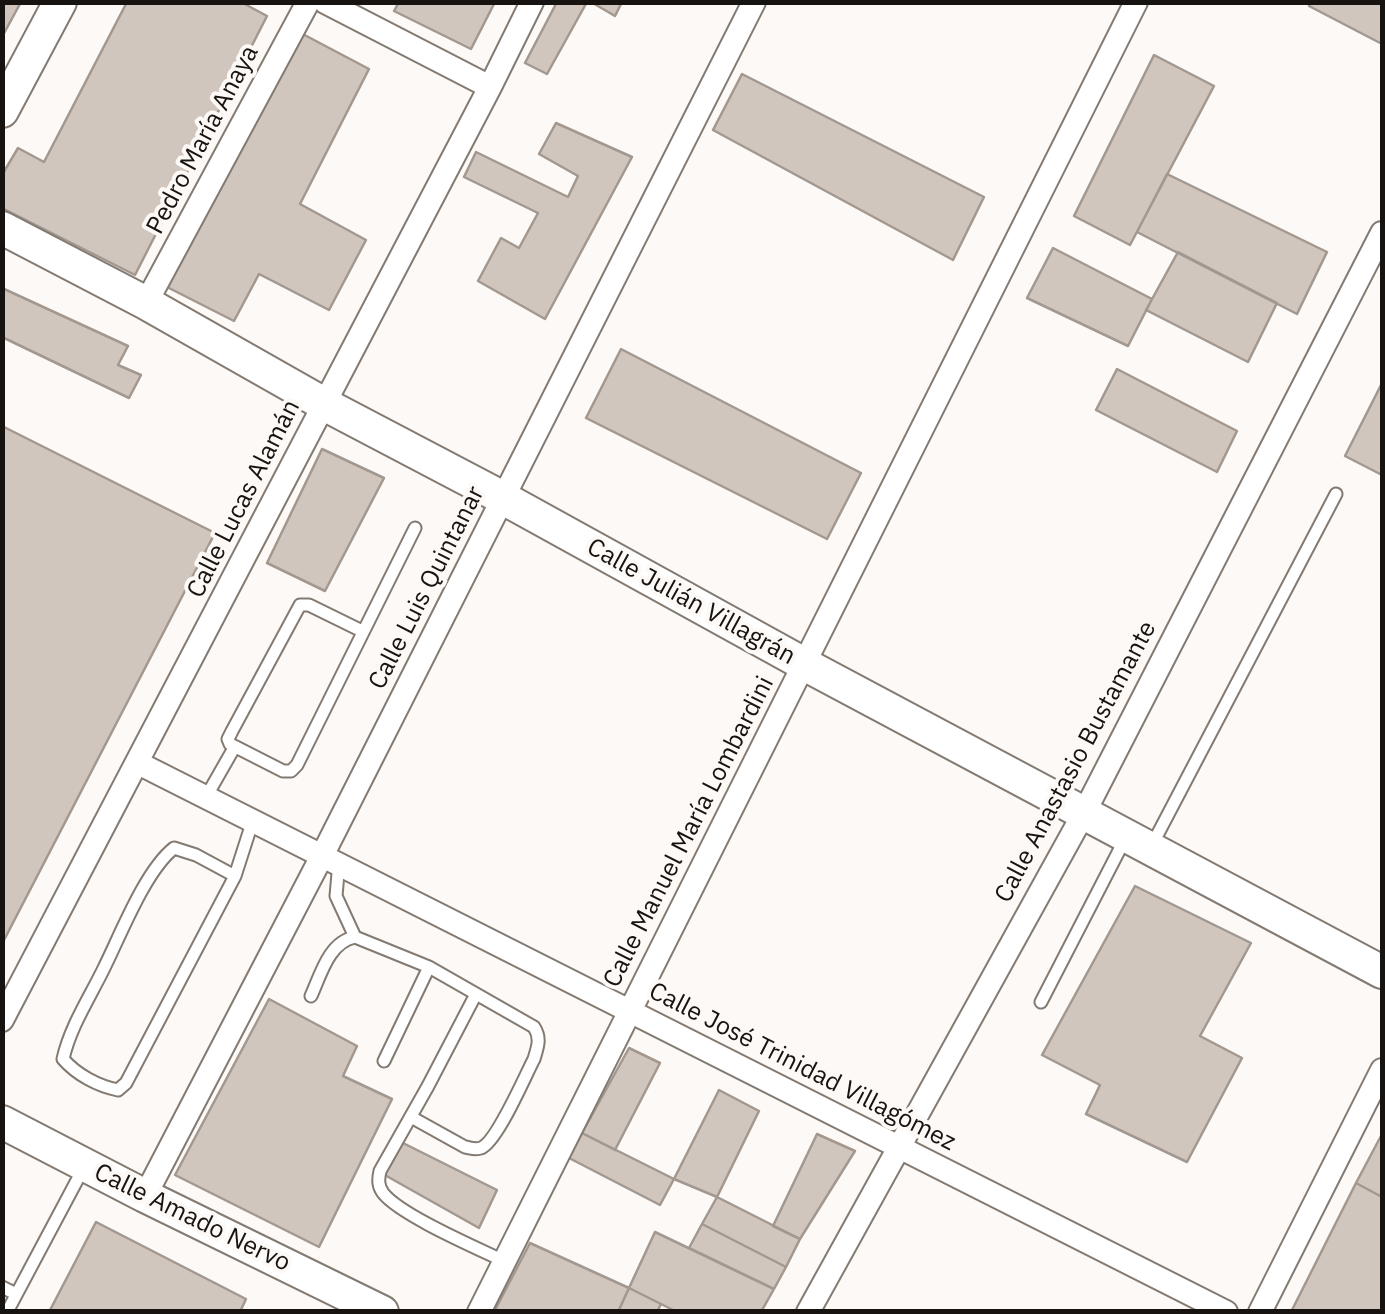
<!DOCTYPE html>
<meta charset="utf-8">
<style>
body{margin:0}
#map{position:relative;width:1385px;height:1314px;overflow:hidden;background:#fdf9f6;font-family:"IBM Plex Sans",sans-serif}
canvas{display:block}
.frame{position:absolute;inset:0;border:5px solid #161310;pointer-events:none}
</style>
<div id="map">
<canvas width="1385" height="1314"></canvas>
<div class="frame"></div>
</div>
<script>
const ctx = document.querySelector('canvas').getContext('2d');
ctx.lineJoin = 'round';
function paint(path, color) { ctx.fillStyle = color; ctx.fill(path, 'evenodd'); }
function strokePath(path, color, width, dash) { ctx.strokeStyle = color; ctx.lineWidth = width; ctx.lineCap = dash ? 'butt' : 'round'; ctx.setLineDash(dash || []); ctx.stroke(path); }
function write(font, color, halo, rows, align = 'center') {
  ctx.font = font + ' "IBM Plex Sans",sans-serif'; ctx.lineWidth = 8; ctx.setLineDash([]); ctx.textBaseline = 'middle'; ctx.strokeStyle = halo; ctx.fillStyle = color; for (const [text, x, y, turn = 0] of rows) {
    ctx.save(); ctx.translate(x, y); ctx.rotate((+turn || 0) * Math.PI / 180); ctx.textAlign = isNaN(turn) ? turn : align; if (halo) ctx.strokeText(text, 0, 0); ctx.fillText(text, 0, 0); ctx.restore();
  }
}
const building = new Path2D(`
 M2,2H21L2,37Z
 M127,2H241L267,16L135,275L2,208V175L18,148L44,162Z
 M399,2H491L494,4L471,49L394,11Z
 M557,2H587L547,74L525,63Z
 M591,2H622L615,16Z
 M1311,2H1382V44L1309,6Z
 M297,31L369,69L300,204L366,240L329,310L259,274L234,321L165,286Z
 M1154,55L1214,86L1130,245L1074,216Z
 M742,74L984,197L953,260L713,130Z
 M556,123L632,157L545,319L478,281L501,238L519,248L538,213L464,177L476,152L568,197L578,176L539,154Z
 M1167,174L1327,252L1297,314L1137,232Z
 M1053,248L1152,299L1128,346L1027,298Z
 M1178,252L1277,303L1248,362L1146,310Z
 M2,288L128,346L118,365L141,375L129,398L2,337Z
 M621,349L861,473L827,539L586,418Z
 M1117,369L1237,431L1217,472L1096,410Z
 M1382,383V475L1345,456Z
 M2,426L215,533L2,944Z
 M322,449L384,478L325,591L267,563Z
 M1135,886L1251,943L1200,1036L1242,1058L1187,1162L1086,1114L1100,1085L1042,1055Z
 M269,999L357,1046L343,1076L392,1099L319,1247L175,1175Z
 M629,1048L660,1063L615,1150L582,1133Z
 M719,1090L759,1111L717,1197L674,1179Z
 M582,1133L674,1179L660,1205L569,1158Z
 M817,1134L855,1151L800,1239L773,1226Z
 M1382,1134V1197L1356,1183Z
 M401,1142L497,1190L479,1228L383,1174Z
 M1356,1183L1382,1197V1312H1291Z
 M717,1197L800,1239L786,1267L702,1224Z
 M96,1222L246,1299L240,1312H49Z
 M702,1224L786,1267L774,1289L689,1248Z
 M655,1232L774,1289L761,1312H677L629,1288Z
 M530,1243L629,1288L618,1312H494Z
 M629,1288L661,1304L657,1312H618Z`);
const lane = new Path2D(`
 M362,631L309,605H300L232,731L228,739L230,744L283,771H291L297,765L415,528
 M206,797L234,748
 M1152,845L1336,494
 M339,862L336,896L355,937
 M235,876L196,855L174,848C145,871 121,934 104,968C90,997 70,1027 63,1059C77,1075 98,1086 118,1090L126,1083L235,876L253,820
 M476,994L428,1086L380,1171C378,1180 378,1186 383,1193C400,1215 477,1248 504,1261
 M311,996C321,974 329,942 355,937L429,967L534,1027C541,1038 538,1046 534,1059C525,1076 497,1142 481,1148C475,1150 471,1148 465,1147L411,1117
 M1041,1002L1125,839
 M384,1061L429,967
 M2,1287L16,1294
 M7,1312L83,1169`);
const street = new Path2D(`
 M325,2L490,87
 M146,303L308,2
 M138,763L1226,1312
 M2,1020L490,87L532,2
 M145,1196L323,854L754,2
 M479,1312L1136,2
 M808,1312L1084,813L1382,233
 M1260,1312L1382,1070`);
const secondary = new Path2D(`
 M2,111L60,2
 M2,228L146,303L324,404L503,498L804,664L1382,972
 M2,1122L145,1196L382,1312`);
const streetNames = [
 ["Pedro María Anaya",203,140,-62],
 ["Calle Lucas Alamán",244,499,-63],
 ["Calle Luis Quintanar",427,588,-63],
 ["Calle Julián Villagrán",691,602,29],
 ["Calle Anastasio Bustamante",1076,762,-62],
 ["Calle Manuel María Lombardini",689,832,-63],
 ["Calle José Trinidad Villagómez",802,1067,27],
 ["Calle Amado Nervo",192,1218,26]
];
paint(building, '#d1c6be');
strokePath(building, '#a29890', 2.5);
strokePath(lane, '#837a72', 15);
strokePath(street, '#837a72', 26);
strokePath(secondary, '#837a72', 36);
strokePath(lane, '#fff', 11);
strokePath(street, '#fff', 22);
strokePath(secondary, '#fff', 32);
write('25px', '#161310', '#fdf9f6', streetNames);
</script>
